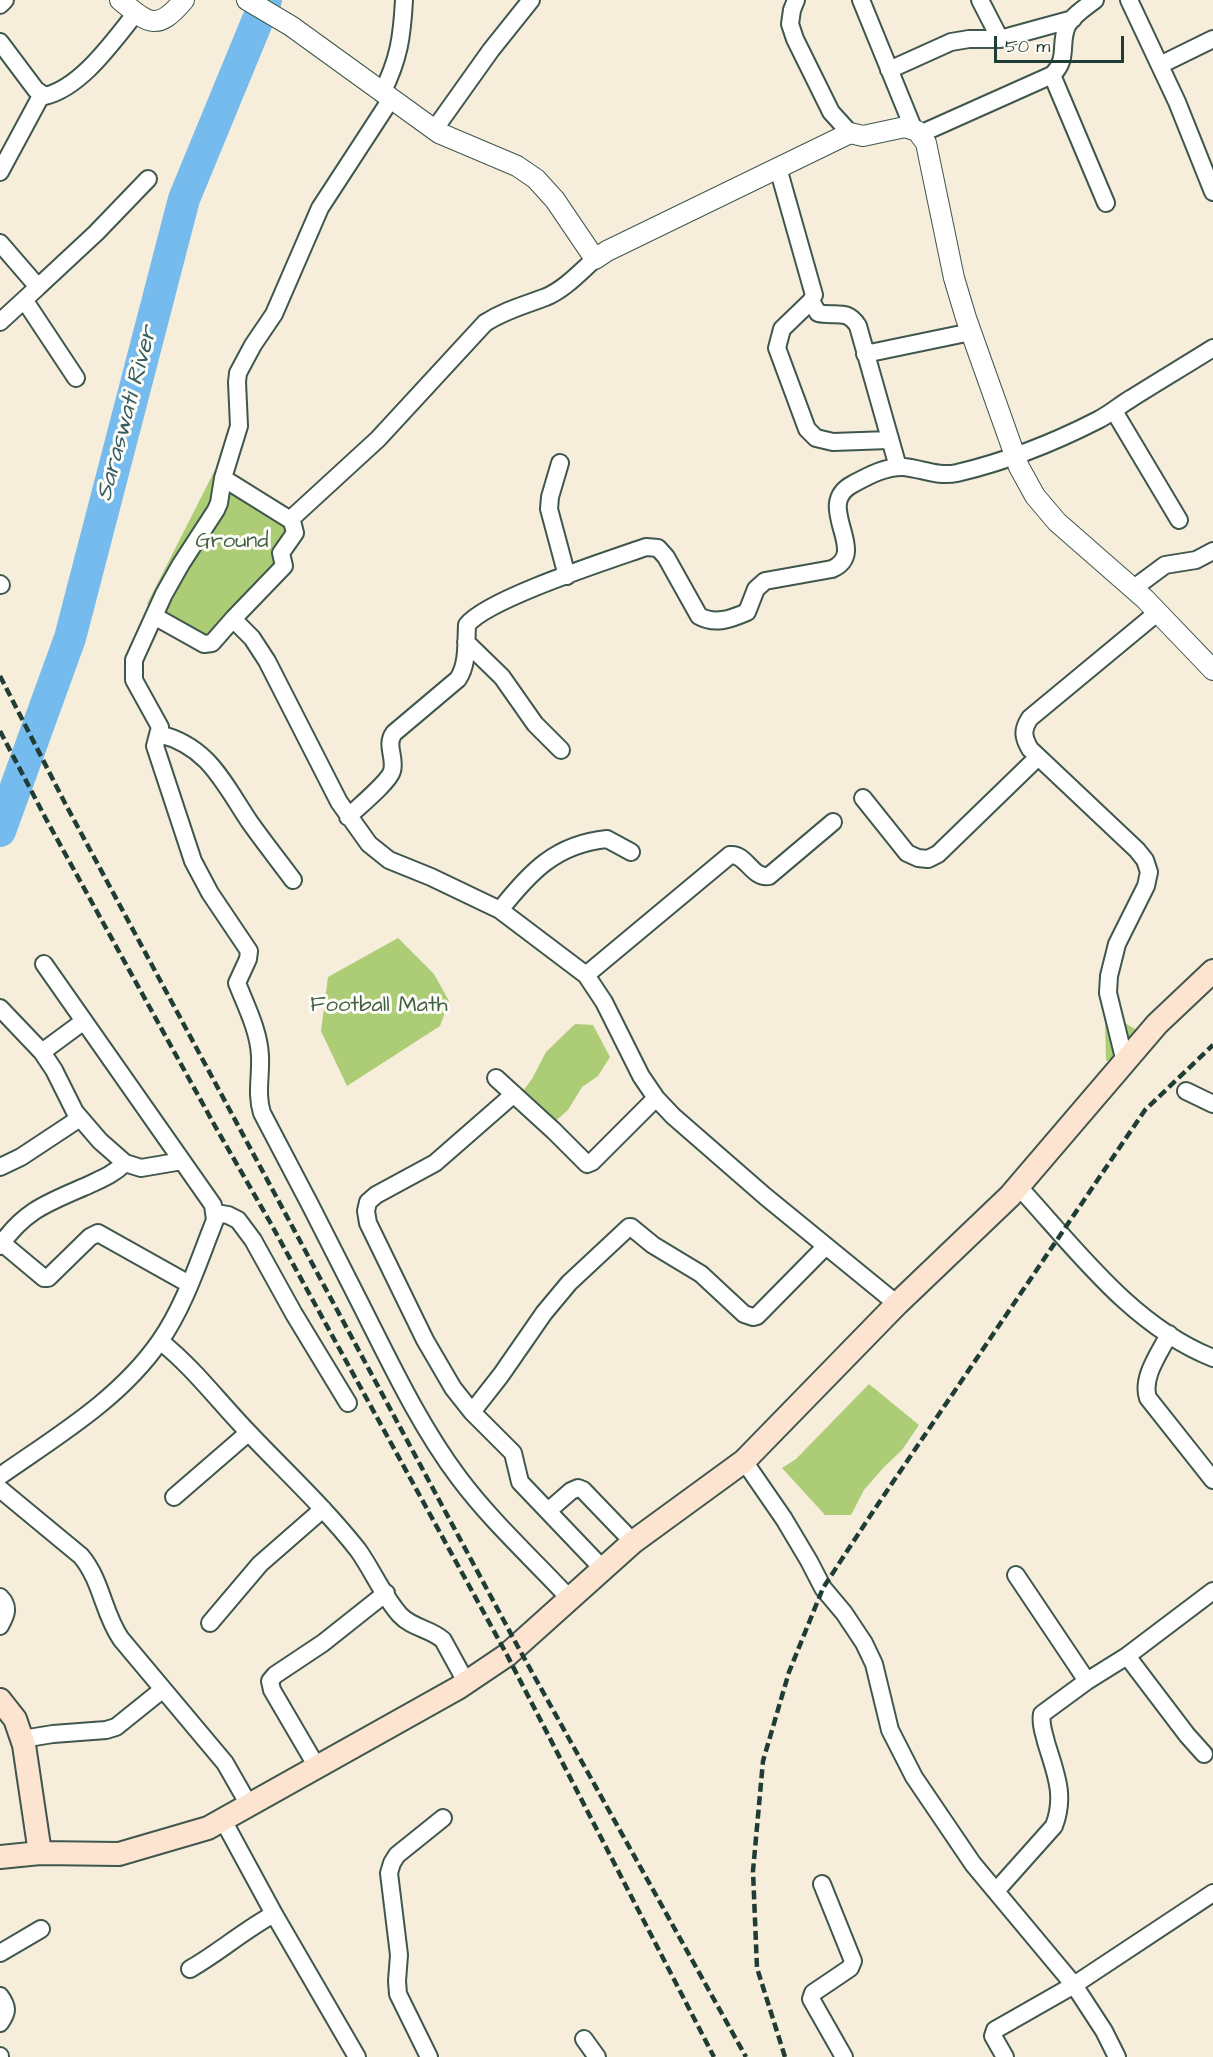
<!DOCTYPE html>
<style>
body{margin:0}
#map{position:relative;width:1213px;height:2057px;overflow:hidden;background:#f6eddb;font-family:"Architects Daughter",sans-serif}
canvas{display:block}
.scale{position:absolute;left:994px;top:36px;width:130px;height:27px;box-sizing:border-box;border:3px solid #1f3d34;border-top:0;padding-left:8px;font-size:18px;line-height:21px;white-space:nowrap;color:#1f3d34;-webkit-text-stroke:4px #fdfcf7;paint-order:stroke}
</style>
<div id="map">
<canvas width="1213" height="2057"></canvas>
<div class="scale">50 m</div>
</div>
<script>
const ctx = document.querySelector('canvas').getContext('2d');
ctx.lineJoin = 'round';
function paint(path, color) { ctx.fillStyle = color; ctx.fill(path, 'evenodd'); }
function strokePath(path, color, width, dash) { ctx.strokeStyle = color; ctx.lineWidth = width; ctx.lineCap = dash ? 'butt' : 'round'; ctx.setLineDash(dash || []); ctx.stroke(path); }
function write(font, color, halo, rows, align = 'center') {
  ctx.font = font + ' "Architects Daughter",sans-serif'; ctx.lineWidth = 6; ctx.setLineDash([]); ctx.textBaseline = 'middle'; ctx.strokeStyle = halo; ctx.fillStyle = color; for (const [text, x, y, turn = 0] of rows) {
    ctx.save(); ctx.translate(x, y); ctx.rotate((+turn || 0) * Math.PI / 180); ctx.textAlign = isNaN(turn) ? turn : align; if (halo) ctx.strokeText(text, 0, 0); ctx.fillText(text, 0, 0); ctx.restore();
  }
}
const green = new Path2D(`
 M215,470L303,534L208,643L147,604Z
 M398,938L434,974L449,1001L440,1026L347,1086L321,1031L328,977Z
 M1105,1019H1118L1140,1032L1125,1054L1106,1061Z
 M575,1024L593,1025L610,1057L598,1076L582,1087L568,1110L552,1124L519,1096L532,1079L546,1052Z
 M869,1384L919,1425L902,1450L884,1467L864,1490L851,1515H825L782,1468L796,1459Z`);
const river = new Path2D(`
 M0,831L70,638L184,199L266,0`);
const minor = new Path2D(`
 M796,0L792,10L790,24L795,39L831,112L850,133
 M861,0L914,130
 M980,0L1000,39
 M1129,0L1177,102L1213,192
 M0,5L5,0
 M0,42L36,90L45,96C82,87 113,41 136,13
 M1160,65L1213,39
 M889,70L951,42L969,39H1000L1073,19
 M1052,75L1106,203
 M382,93C399,59 402,37 404,0
 M434,130L491,50L531,0
 M920,134L1052,75C1069,59 1059,44 1067,26C1073,15 1086,7 1095,0
 M778,168L814,295L811,301L782,329L777,348L807,429L816,438L833,442L889,440
 M0,172L42,94
 M0,243L38,287L0,322
 M595,259C580,272 565,289 546,297C525,305 505,310 485,323L378,439L293,517L292,521L295,533L281,553L284,566L233,619L252,638L267,661L339,802L369,844L389,860L431,877L500,910L586,975L604,1002L641,1076L656,1098L673,1116L766,1197L897,1304
 M38,287L96,233L148,179
 M25,301L76,378
 M811,301L818,313C835,317 847,308 858,326L898,467
 M865,354L971,332
 M1114,411L1179,520
 M560,463L550,497L549,509L567,576
 M223,478L219,503L216,510L181,564L164,594L134,660V680L160,727L155,746L193,861L210,893L249,951L248,959L237,983C246,1006 259,1031 260,1056C261,1076 256,1094 262,1113C295,1175 327,1237 358,1299C389,1360 418,1423 459,1478C492,1522 533,1559 570,1599
 M292,521L223,478L239,426L237,382L238,373L253,345L274,314L320,208L391,99
 M0,584L1,585
 M1134,588L1165,565L1196,560L1213,551
 M154,616L204,644L212,643L233,619
 M466,642L502,677L535,724L561,750
 M159,734C208,746 223,782 249,821C263,841 279,861 293,880
 M863,798L907,853L918,858L928,859L938,854L1038,757
 M348,817C357,808 389,782 392,771C396,758 385,745 394,733L458,679C468,664 466,643 467,625C487,599 609,560 646,547L658,548L666,557L699,616C715,625 731,619 747,612L756,589L765,581L832,569C871,552 812,505 853,484C868,476 886,466 904,467C923,469 938,477 957,473C1004,462 1055,442 1098,420C1110,414 1120,405 1132,398C1159,381 1186,365 1213,348
 M500,910C530,872 556,844 607,839L631,852
 M586,975L730,855C746,853 752,879 769,876L833,822
 M0,1008L42,1052L54,1070L75,1112L100,1141L125,1163L141,1168L182,1161
 M42,1052L84,1021
 M1125,1062L1108,993L1109,976L1117,944L1146,886L1149,872L1145,860L1137,850L1030,749C1023,737 1022,730 1030,718L1158,612
 M496,1078L554,1131L587,1164L592,1162L656,1098
 M1186,1091L1213,1104
 M514,1094L435,1163L376,1195L368,1202L366,1211L368,1223L425,1340L453,1388L472,1412L513,1453L520,1482L603,1569
 M0,1167L21,1157L80,1118
 M1018,1186C1076,1249 1132,1326 1213,1358
 M216,1213L228,1215L238,1220L253,1240L294,1314L348,1403
 M2,1243L44,1278H48L90,1237L98,1233L189,1284
 M0,1246C24,1211 47,1203 84,1187C99,1180 113,1175 125,1163
 M1169,1334C1160,1353 1141,1377 1148,1398L1213,1480
 M160,1341C194,1368 219,1402 249,1433C286,1472 325,1508 358,1550C373,1571 383,1596 400,1615C412,1628 431,1629 443,1640L466,1682
 M472,1412L501,1375L544,1313L569,1283L629,1227H631L653,1245L701,1274L744,1314L753,1317L757,1316L826,1246
 M744,1461L784,1519L809,1561L823,1588L844,1613L864,1643L874,1664L890,1730L914,1777L973,1864L1074,1985L1104,2031L1117,2057
 M0,1476C57,1436 120,1399 160,1341C185,1305 199,1260 215,1220L213,1205L44,964
 M0,1489L81,1556C102,1581 103,1613 121,1639L225,1763L249,1805
 M174,1497L248,1433
 M548,1511L571,1491L578,1488L583,1490L633,1542
 M1016,1575L1087,1681
 M0,1597C10,1607 6,1615 0,1626
 M210,1623L260,1564L323,1509
 M1127,1656L1187,1735L1204,1754
 M22,1739L53,1734L106,1730L116,1727L162,1690
 M317,1767L272,1690L270,1681L275,1675L323,1643L386,1593
 M223,1820L274,1914L357,2057
 M822,1884L853,1961L850,1968L813,1993L811,1999L844,2057
 M996,1891L1054,1826C1066,1795 1055,1772 1046,1742C1044,1733 1040,1724 1042,1714L1087,1681L1127,1656L1213,1591
 M0,1953L41,1929
 M190,1969C220,1952 244,1930 274,1914
 M0,1996C8,2007 8,2012 0,2023
 M584,2039L597,2057
 M0,2056V2057
 M429,2057L398,1994L397,1981L399,1955L389,1873L392,1863L397,1855L443,1818
 M1005,2057L993,2036L995,2030L1074,1985L1213,1893`);
const tertiary = new Path2D(`
 M120,0C149,24 157,32 184,0
 M247,0L291,26L439,133L517,166L536,179L555,200L595,259L607,251L850,133L863,136L905,127L917,131L926,143L954,278L966,318L1019,467L1035,496L1057,522L1145,599L1213,670`);
const secondary = new Path2D(`
 M0,1700L15,1719L24,1745L40,1853L119,1854L208,1828L458,1688L507,1655L633,1542L744,1461L897,1304L1010,1196L1157,1024L1213,971
 M0,1857L40,1853`);
const rail = new Path2D(`
 M0,676L66,805L518,1647L746,2057
 M0,731L46,819L215,1126L270,1222L507,1655L714,2057
 M785,2057L757,1968L753,1871L763,1761L789,1672L823,1588L874,1510L1145,1110L1213,1045`);
const parkNames = [
 ["Ground",232,542],
 ["Football Math",379,1006]
];
const waterNames = [
 ["Saraswati River",128,414,-75]
];
paint(green, '#accd75');
strokePath(river, '#76bbed', 32);
strokePath(minor, '#3f574d', 20);
strokePath(tertiary, '#3f574d', 22);
strokePath(secondary, '#3f574d', 26);
strokePath(minor, '#fff', 16);
strokePath(tertiary, '#fff', 20);
strokePath(secondary, '#fde4d1', 22);
strokePath(rail, '#1f3d34', 4.5, [9, 4.5]);
write('22px', '#426144', '#fdfcf7', parkNames);
write('italic 24px', '#355c62', '#fdfcf7', waterNames);
</script>
